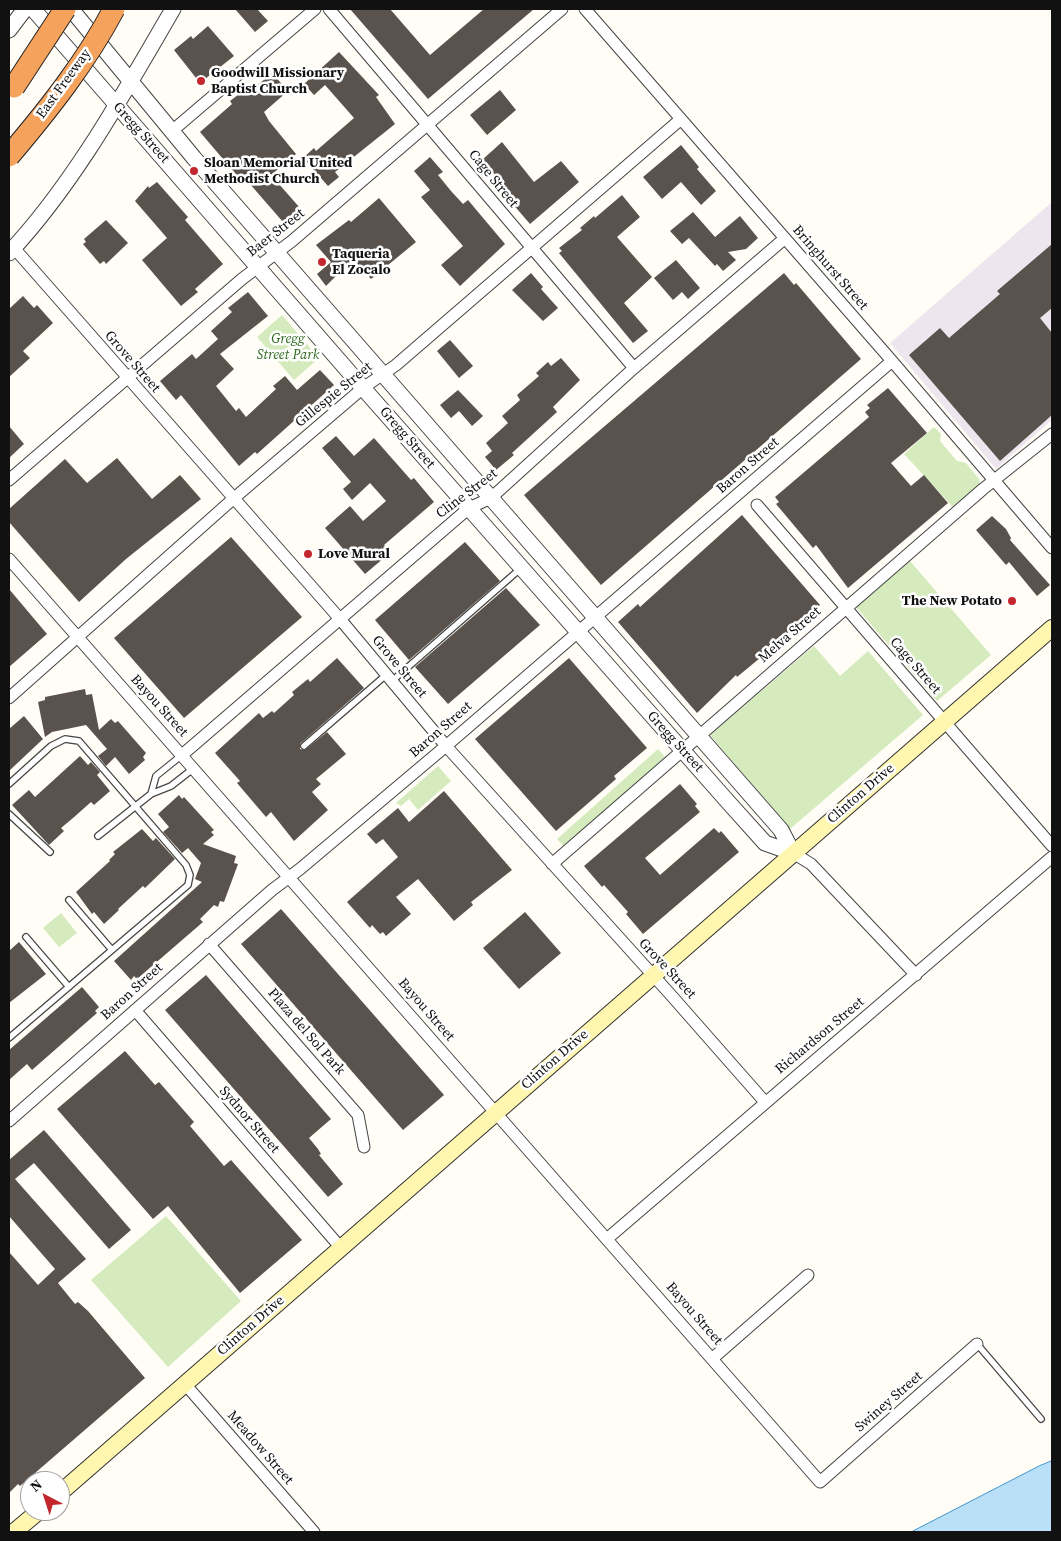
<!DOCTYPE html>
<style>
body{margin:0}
#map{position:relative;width:1061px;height:1541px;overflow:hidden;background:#fffdf5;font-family:"Source Serif 4",serif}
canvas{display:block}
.frame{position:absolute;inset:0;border:10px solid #111;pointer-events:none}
.north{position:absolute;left:20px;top:1471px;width:50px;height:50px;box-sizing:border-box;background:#fff;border:1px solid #a0a0a0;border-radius:50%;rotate:320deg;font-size:14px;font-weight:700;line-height:20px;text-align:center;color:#111}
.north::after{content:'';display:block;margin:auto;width:18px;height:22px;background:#c4262e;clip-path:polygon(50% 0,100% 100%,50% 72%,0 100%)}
</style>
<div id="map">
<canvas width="1061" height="1541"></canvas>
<div class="frame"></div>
<div class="north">N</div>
</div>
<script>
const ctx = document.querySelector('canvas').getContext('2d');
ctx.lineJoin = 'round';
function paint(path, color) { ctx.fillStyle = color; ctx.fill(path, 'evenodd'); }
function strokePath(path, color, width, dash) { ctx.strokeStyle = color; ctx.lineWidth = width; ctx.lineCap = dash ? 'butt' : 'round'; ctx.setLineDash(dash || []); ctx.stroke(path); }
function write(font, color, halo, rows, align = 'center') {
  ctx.font = font + ' "Source Serif 4",serif'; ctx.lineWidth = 5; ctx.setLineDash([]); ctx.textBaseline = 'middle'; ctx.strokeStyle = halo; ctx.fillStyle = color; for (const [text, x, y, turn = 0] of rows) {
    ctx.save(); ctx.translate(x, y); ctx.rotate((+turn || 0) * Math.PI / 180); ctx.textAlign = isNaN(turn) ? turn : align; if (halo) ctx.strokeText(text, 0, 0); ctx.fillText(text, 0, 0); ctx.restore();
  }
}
const industrial = new Path2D(`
 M1052,202V420L996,469L890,343Z`);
const green = new Path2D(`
 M282,315L319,358L294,380L257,337Z
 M934,427L941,434L940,441L957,461L966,463L979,479L980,484L953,507L904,454Z
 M910,561L991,655L937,701L856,607Z
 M814,646L840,676L868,651L923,715L790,829L710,735Z
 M658,749L665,757L565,848L557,839Z
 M438,766L451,781L418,810L409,799L401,806L396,803Z
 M61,913L77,933L59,947L43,928Z
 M166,1216L241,1301L168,1367L91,1280Z`);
const water = new Path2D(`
 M1052,1461V1532H911L1039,1466Z`);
const building = new Path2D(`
 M235,9H257L268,21L255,32Z
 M350,9H390L430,55L484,9H534L428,99Z
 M208,26L234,56L200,83L174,50L191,36L193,39Z
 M339,52L379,95L376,97L395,124L335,172L339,177L328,186L303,158L314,148L316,151L354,118L325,85L314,95L304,84Z
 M272,73L288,91L264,112L269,121L296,154L271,175L300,208L283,222L243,176L240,179L200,132L232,104L230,101L243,91L246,95Z
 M500,90L516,110L487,135L470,115Z
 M502,142L534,182L561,161L579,182L530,224L512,203L516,200L482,160Z
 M681,145L699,167L697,169L716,191L701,205L681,182L662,199L643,177Z
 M430,157L443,172L438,175L451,191L463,204L468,200L505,244L460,286L441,265L463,246L421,197L430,190L414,171Z
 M157,182L188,217L185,220L223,264L195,289L198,292L181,306L142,260L167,238L135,201L148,186L149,188Z
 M622,195L640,217L617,237L652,277L624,303L648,331L633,343L559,253L562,251L559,248L582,230L580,228L594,216L595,218Z
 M379,198L416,242L371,279L353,259L326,286L317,274L331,262L316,245L349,220L351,222Z
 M693,212L715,237L740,216L758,238L746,249L728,252L736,260L723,271L717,264L715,266L689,238L682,244L670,231Z
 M106,220L128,243L106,264L104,261L100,264L83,244L86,242L84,239Z
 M1052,244V308L1040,318L1052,333V415L1000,461L909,355L940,328L949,338L1000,294L997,291Z
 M676,260L700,288L688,299L682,292L673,300L654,278Z
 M531,273L543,287L541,289L558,308L543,321L512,290Z
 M784,273L794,285L796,283L861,359L601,585L524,495Z
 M248,292L268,316L220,354L234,369L216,386L236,411L239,408L246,417L276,389L273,386L285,376L297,390L320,370L334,385L257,454L255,452L239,466L181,395L176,400L160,381L192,354L196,359L218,339L211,331L232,312L228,308Z
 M23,296L34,308L37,305L53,323L23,351L30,358L9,377V309Z
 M450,340L473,366L459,378L437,351Z
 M561,358L580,380L553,407L557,412L512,453L514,455L496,470L485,457L492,451L486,443L508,423L502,416L520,400L517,395L539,376L536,373L548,362L551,366Z
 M888,388L927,433L891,463L911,486L924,475L948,503L848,588L816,545L813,548L776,504L779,502L775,497L869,417L865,412L870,408L867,405Z
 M458,390L483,416L472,426L459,411L451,418L440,405Z
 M9,426L24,444L9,458Z
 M336,436L354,456L374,438L411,480L414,478L434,502L384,545L391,552L365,574L325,528L350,506L363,521L386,501L370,483L352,500L343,489L351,482L322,448Z
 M117,458L152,499L180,475L201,499L126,559L79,602L9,522V509L65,459L87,483Z
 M742,515L820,605L760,658L737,677L736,675L697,713L618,622L638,604L640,607Z
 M992,516L1006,529L1011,538L1010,540L1050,585L1037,596L1009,562L1006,565L976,530Z
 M231,537L302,617L184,718L114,638Z
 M465,542L500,581L409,660L375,620Z
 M506,588L540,625L448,704L415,667Z
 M9,589L47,634L9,667Z
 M337,658L364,688L300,744V749L305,750L327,732L346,754L316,779L321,784L312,792L328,810L294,841L271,812L266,817L237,783L240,781L215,753L259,713L263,718L272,711L274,713L294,695L292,692L308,679L310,682Z
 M569,658L647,748L614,776L616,779L556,831L475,739Z
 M85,689L86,695L92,694L99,730L111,719L115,723L118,721L146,753L143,757L145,760L129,774L115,757L106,766L98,756L107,749L86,725L52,732L45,737L38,702L45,700V697Z
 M24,716L43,739L9,771V729Z
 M80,756L88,765L91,762L100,772L97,775L110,791L94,805L91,802L73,818L61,828L64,831L49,845L12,805L29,790L35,797Z
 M680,784L697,804L695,806L700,812L645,858L660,875L714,828L719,833L721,831L739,852L643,934L626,914L628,912L604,885L602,887L584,866Z
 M444,791L512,870L471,902L473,905L454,921L418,879L396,897L411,914L386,936L383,932L380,934L372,925L370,928L347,902L398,857L383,839L376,844L367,834L398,808L409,822Z
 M179,795L182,799L184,797L214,830L211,832L214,835L203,844L236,856L234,863L238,864L224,902L220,901L218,907L214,905L200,919L203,922L137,979L134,976L131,980L114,961L202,882L195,879L201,863L188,848L182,853L163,832L169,827L158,814Z
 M142,829L153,841L156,838L175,859L145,888L143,886L118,909L119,910L104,924L94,912L92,914L76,892L110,861L109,860L115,854L113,852Z
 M281,909L444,1095L403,1130L241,944Z
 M525,912L561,953L519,989L483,948Z
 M19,942L46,974L9,1003V951Z
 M206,975L331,1119L309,1138L318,1149L321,1154L319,1155L343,1184L328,1197L165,1010Z
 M82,987L99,1007L95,1011L97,1013L32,1070L27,1064L9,1080V1050Z
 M125,1051L155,1085L159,1082L194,1122L190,1126L224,1166L231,1160L302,1240L240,1293L168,1206L153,1219L57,1109Z
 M44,1130L131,1230L109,1249L34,1163L15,1179L86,1259L58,1283L75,1304L78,1302L88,1311L145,1378L20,1486L18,1484L9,1493V1252L38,1285L55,1269L9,1216V1160Z`);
const service = new Path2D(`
 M392,681L520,569
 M304,746L386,675
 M182,755L156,776L151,794L171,786L194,768
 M9,784L51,746L65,739L79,741L186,865L190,875L188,885L9,1038
 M9,814L50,852
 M98,836L151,794
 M69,900L112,950
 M26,937L69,987
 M977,1344L1041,1419`);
const minor = new Path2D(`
 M329,9L634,368
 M585,9L892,361L1052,548
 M172,131L315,9
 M14,248L340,619L446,746L670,994L765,1102
 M9,480L242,279L292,241L562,9
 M757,505L1052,846
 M9,559L820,1482L977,1344
 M9,698L233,499L363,388L396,365L681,119
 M182,755L469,508L491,498L634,368L784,239
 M793,853L811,864L916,975
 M552,864L983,489L1052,434
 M209,944L358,1115L364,1147
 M135,1010L341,1248
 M9,1121L272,890L300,869L446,746L892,361
 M608,1238L1052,857
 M713,1358L808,1275
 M185,1384L314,1532`);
const tertiary = new Path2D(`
 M33,9L363,388L729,803L765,843L793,853
 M71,9L194,158L781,830L793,853
 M9,30L25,9
 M9,253C74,184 125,91 173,9`);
const secondary = new Path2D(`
 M60,1493L1052,628
 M14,1532L39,1511`);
const motorwayBridge = new Path2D(`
 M14,87L65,9
 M9,156C48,110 86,62 114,9`);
const markers = [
 [201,81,5,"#c4262e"],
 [194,171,5,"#c4262e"],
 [322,262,5,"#c4262e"],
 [308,554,5,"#c4262e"],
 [1012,601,5,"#c4262e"]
];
const poiNames = [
 ["Goodwill Missionary",211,73],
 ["Baptist Church",211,89],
 ["Sloan Memorial United",204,163],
 ["Methodist Church",204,179],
 ["Taqueria",332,254],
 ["El Zocalo",332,270],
 ["Love Mural",318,554],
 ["The New Potato",1002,601,"right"]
];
const streetNames = [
 ["East Freeway",64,84,-54],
 ["Gregg Street",141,133,48],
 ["Cage Street",493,179,51],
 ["Baer Street",276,233,-38],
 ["Bringhurst Street",830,268,49],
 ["Grove Street",132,362,49],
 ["Gillespie Street",334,395,-39],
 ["Gregg Street",407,438,49],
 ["Baron Street",748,466,-41],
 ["Cline Street",467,494,-37],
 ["Melva Street",790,635,-41],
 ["Cage Street",915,666,49],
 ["Grove Street",399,667,50],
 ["Bayou Street",159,706,48],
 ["Baron Street",441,730,-41],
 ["Gregg Street",675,742,48],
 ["Clinton Drive",861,794,-41],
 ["Grove Street",667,969,47],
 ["Baron Street",132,992,-42],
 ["Bayou Street",426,1010,49],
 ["Plaza del Sol Park",306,1032,49],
 ["Richardson Street",820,1036,-40],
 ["Clinton Drive",555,1060,-41],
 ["Sydnor Street",249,1120,49],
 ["Bayou Street",694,1314,49],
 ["Clinton Drive",251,1326,-41],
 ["Swiney Street",889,1402,-41],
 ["Meadow Street",260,1448,49]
];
const parkNames = [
 ["Gregg",288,339],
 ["Street Park",288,355]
];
paint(industrial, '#eee6ef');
paint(green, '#d5ebbd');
paint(water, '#b9e0f7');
strokePath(water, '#3f96cf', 1);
paint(building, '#5a524d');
strokePath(service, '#444', 8);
strokePath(minor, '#444', 13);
strokePath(tertiary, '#444', 17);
strokePath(secondary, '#333', 18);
strokePath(service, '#fff', 5.5);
strokePath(minor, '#fff', 11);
strokePath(tertiary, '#fff', 15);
strokePath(secondary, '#fff6b0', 16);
strokePath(motorwayBridge, '#222', 23, []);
strokePath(motorwayBridge, '#f5a25d', 21);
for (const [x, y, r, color] of markers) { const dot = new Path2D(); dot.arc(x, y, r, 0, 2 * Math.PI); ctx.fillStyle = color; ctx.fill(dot); strokePath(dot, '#fff', 2); }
write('bold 14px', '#111', '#fff', poiNames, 'left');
write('14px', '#111', '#fff', streetNames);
write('italic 14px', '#2f6b1f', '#fff', parkNames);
</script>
